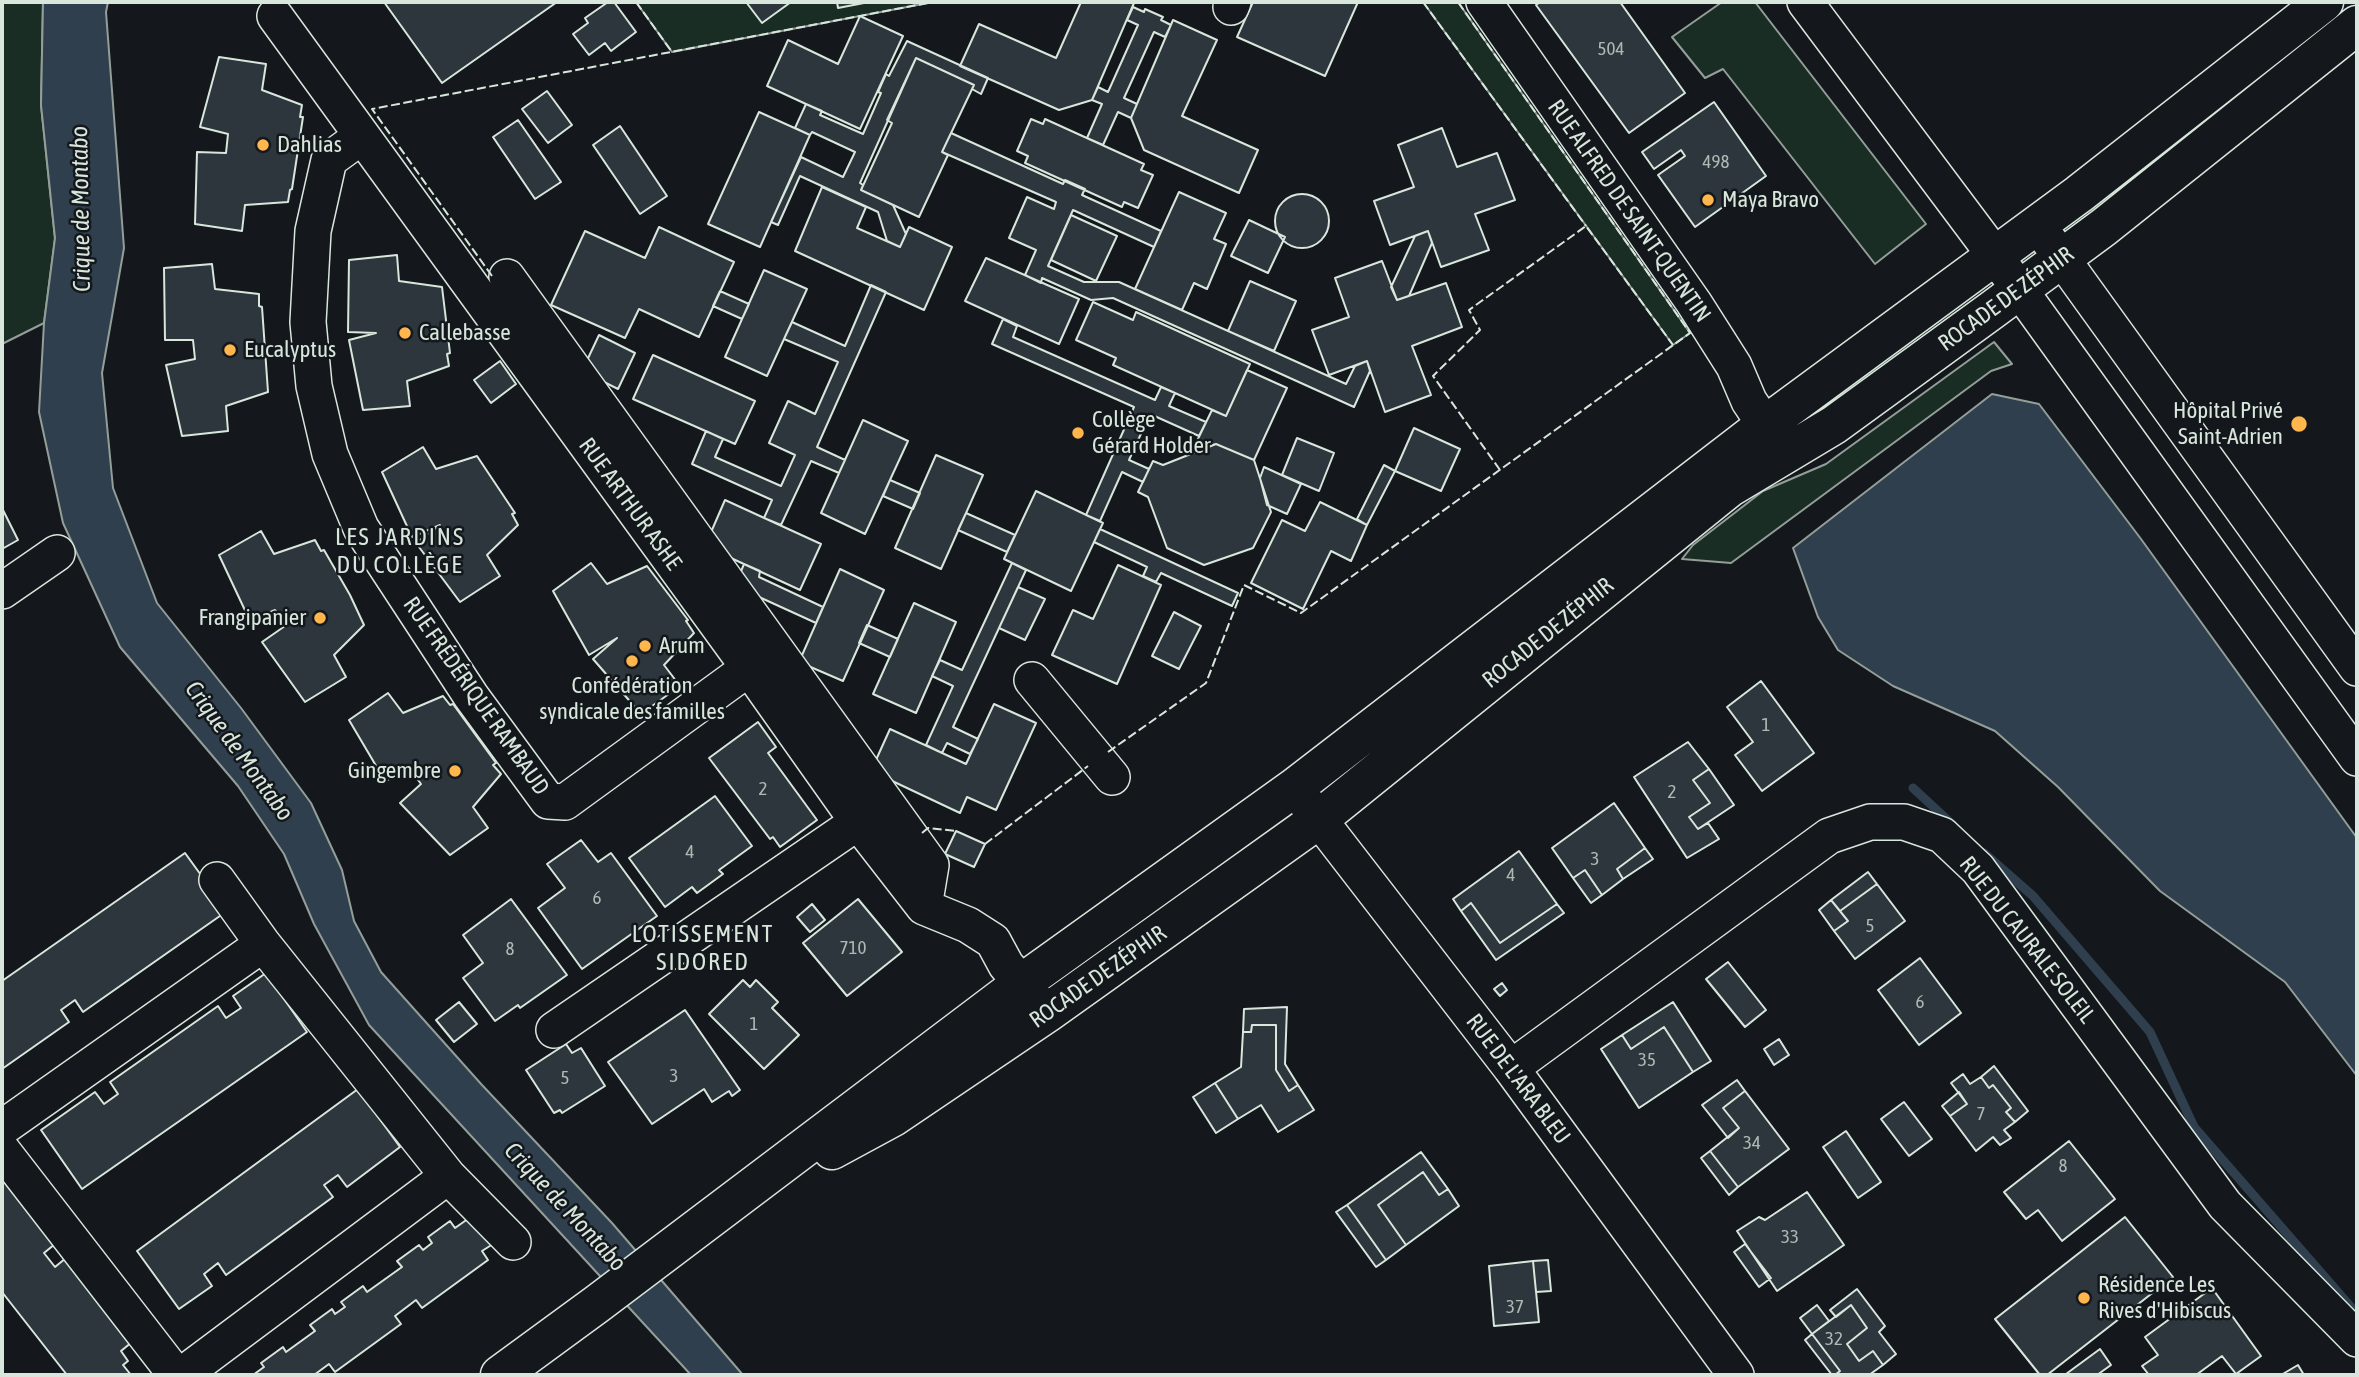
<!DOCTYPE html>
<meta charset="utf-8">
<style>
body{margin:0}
#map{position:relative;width:2359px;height:1377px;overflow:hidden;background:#14181c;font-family:"Asap Condensed",sans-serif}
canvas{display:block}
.frame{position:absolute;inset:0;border:4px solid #d8e6dc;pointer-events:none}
</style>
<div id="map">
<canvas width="2359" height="1377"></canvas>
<div class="frame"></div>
</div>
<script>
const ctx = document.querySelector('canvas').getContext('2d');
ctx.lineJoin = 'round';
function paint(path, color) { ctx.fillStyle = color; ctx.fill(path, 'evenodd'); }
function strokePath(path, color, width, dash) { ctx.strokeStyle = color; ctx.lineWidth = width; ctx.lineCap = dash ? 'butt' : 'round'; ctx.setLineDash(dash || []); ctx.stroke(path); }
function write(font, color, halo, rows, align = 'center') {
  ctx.font = font + ' "Asap Condensed",sans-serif'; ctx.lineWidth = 5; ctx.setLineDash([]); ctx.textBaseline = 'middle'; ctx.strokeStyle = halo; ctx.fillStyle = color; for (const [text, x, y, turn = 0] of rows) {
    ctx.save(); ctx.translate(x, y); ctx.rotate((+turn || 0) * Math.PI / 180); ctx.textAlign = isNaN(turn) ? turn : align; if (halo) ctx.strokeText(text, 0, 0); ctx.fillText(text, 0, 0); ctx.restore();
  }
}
const green = new Path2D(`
 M2,2H43L41,105L55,239L44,323L2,344Z
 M636,2H933L672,52Z
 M1423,2H1458L1690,333L1673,345Z
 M1722,2H1755L1926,224L1875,264L1723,69L1705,78L1672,37Z
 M1994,342L2012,364L1991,371L1731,563L1682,559L1693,545L1763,491L1826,464Z`);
const water = new Path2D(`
 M43,2H108L106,12L124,248L102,373L113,488L157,603L241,708L311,803L342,870L354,921L381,972L482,1085L612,1223L743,1375H691L369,1025L314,924L284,854L238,786L120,647L63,523L39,412L44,323L55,238L41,105Z
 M1992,394L2039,404L2141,539L2357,838V1076L2285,982L2160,891L2058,787L1995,731L1893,686L1838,650L1818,617L1793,548Z`);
const stream = new Path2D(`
 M1913,788L1953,825
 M1984,853L2033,896L2150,1032L2194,1127L2357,1314`);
const building = new Path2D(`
 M384,2H557L442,83Z
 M608,2H614L636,32L611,51L605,43L589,55L573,34L588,23L585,18Z
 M746,2H791L762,23Z
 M837,2H869L838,8Z
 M1081,2L1134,3L1092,100L1059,110L960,66L979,24L1056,58Z
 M1253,2H1358L1325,76L1237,37Z
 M1540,2H1620L1685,93L1629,133L1536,5Z
 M1133,7L1144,12L1145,9L1163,17L1161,20L1171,25L1165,37L1154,32L1124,98L1137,104L1131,118L1118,112L1103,145L1087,138L1102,104L1092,100L1098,87L1108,92L1138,25L1127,20Z
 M860,16L903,36L860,129L767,86L788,40L838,64Z
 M1173,20L1217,40L1182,116L1258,150L1239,193L1144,150L1131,118Z
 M907,41L988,78L981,94L972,89L974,85L916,58L860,183L863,185L861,190L893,205L906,234L900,247L887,241L878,212L800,176L778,225L771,222L801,157L843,177L855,152L812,132L810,135L795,128L806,104L822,111L820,115L863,134L881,93L878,92L886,74L889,76Z
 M219,57L266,64L262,90L302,105L300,117H303L292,189L290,190L288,202L245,205L242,231L195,224L197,152L226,153L228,134L200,127Z
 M916,58L974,85L942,152L948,155L919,217L861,190L892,123L887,120Z
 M547,91L572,125L548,143L522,109Z
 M1714,102L1766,176L1695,227L1658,175L1685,156L1681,150L1654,169L1642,152Z
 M759,112L810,135L760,247L708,224Z
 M1031,119L1043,124L1045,119L1144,164L1141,170L1153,175L1138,208L1124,202L1122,207L1025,163L1028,156L1017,151Z
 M518,120L561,182L535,199L493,137Z
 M620,126L667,196L640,214L593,145Z
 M1442,128L1457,167L1497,153L1515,200L1475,214L1489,250L1441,267L1428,231L1390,245L1374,201L1414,187L1398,145Z
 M951,133L1063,184L1065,180L1085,189L1082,195L1161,231L1154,247L1073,210L1048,266L1084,282H1119L1346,384L1355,366L1367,361L1370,371L1354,407L1113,298L1091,300L1042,278L1041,283L1025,275L1036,250L1009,238L1027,197L1054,209L1056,202L942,152Z
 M822,187L866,207L857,228L900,247L909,227L952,247L924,310L795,251Z
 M1179,192L1226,213L1214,239L1226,244L1207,289L1194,283L1182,310L1135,289Z
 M1275 221a27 27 0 1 1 54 0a27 27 0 1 1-54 0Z
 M1071,215L1117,236L1096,281L1051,260Z
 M1249,220L1285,237L1268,273L1231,256Z
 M659,227L734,262L699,337L639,309L625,338L551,305L585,231L645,258Z
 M1428,231L1432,243L1409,296L1397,300L1391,287L1415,236Z
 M397,255L399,281L442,287L450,353L447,354L449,366L407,381L410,406L363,410L349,340L376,333L348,332L349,260Z
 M986,258L1079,299L1059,344L965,301Z
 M1382,261L1397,300L1446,283L1462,327L1412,346L1431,395L1385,412L1367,361L1329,375L1312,330L1349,317L1335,278Z
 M212,264L215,289L259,294V306L262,307L268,392L226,406L228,431L182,436L166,365L195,359L193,340H165L164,268Z
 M764,270L807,289L767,376L725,357Z
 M1250,281L1296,301L1274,351L1228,331Z
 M871,285L886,292L817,447L845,460L839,473L811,461L781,525L764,518L772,500L692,464L706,431L723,439L715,457L781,486L795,455L769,443L788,401L815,414L838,362L784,339L792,322L845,346Z
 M720,291L749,304L742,319L713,306Z
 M1093,302L1133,320L1136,312L1250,364L1226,416L1113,365L1116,358L1076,340Z
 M1003,319L1017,326L1013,337L1155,400L1161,387L1175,393L1169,406L1206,422L1199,436L1150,414L1129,460L1149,469L1143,482L1122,472L1100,521L1086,515L1134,407L992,344Z
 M599,335L635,353L618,389L582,371Z
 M653,355L755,401L735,444L633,399Z
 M500,361L516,384L491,403L474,380Z
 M1247,370L1287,388L1254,460L1216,444L1204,447L1196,443L1212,410L1226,416Z
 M863,420L908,441L865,534L821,513Z
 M1414,428L1460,449L1441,491L1395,471Z
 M1297,438L1334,453L1319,491L1282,475Z
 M1216,444L1254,460L1271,512L1253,548L1204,565L1167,548L1148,497L1138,492L1153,461L1163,465Z
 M423,447L436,469L477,456L515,513L512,514L518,525L487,555L500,576L460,602L416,543L440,525L412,537L382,472Z
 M936,455L983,475L941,569L895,548Z
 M1384,465L1395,471L1367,525L1357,519Z
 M1264,467L1301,484L1287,514L1267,505L1260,478Z
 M890,480L920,493L913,509L883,496Z
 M1036,491L1103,523L1071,591L1004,559Z
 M725,500L821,544L800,590L705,546Z
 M1320,502L1367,525L1351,561L1331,551L1303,609L1251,583L1282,520L1305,531Z
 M2,508L18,540L2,549Z
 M966,513L1015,535L1007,552L958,530Z
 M1100,529L1238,593L1232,606L1161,573L1156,582L1143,576L1147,567L1094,542Z
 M261,531L274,554L315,540L321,551L324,550L350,595L364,625L334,655L346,677L305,702L262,642L285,626L275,610L250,621L219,555Z
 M591,563L607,584L647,566L688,620L686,621L694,633L664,665L680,686L641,714L593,659L617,638L589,655L553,591Z
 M1012,563L1026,570L953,727L978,739L970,754L947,743L942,753L926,745L953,686L932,676L940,660L962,670Z
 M744,564L760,571L759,577L823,607L816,623L735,586Z
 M1118,565L1161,585L1117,684L1052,655L1073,610L1093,619Z
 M840,569L884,590L843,681L799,662Z
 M1018,587L1045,599L1025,640L999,628Z
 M914,603L956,622L916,713L873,694Z
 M1174,612L1201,626L1179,669L1152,656Z
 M867,625L898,639L890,657L859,643Z
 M1761,681L1814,753L1762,791L1735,755L1753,742L1727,707Z
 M388,693L403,713L443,696L450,705L453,704L496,763L493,765L501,774L473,807L488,828L450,855L400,803L421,784L410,769L385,781L349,720Z
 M994,704L1036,723L996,810L967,797L960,813L871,771L890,729L966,764Z
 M758,722L776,747L768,753L817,820L780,847L773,837L770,839L709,758Z
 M1688,742L1709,769L1693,780L1710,803L1689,817L1698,829L1708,823L1719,839L1687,858L1634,777Z
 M1709,769L1734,805L1698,829L1689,817L1710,803L1693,780Z
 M715,796L752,846L719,870L723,874L697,893L692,887L665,907L629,858Z
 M1614,803L1645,848L1617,869L1623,879L1602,895L1585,870L1573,878L1552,848Z
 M956,831L985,844L974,867L945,854Z
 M581,840L598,862L611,853L657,916L582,969L538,908L565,888L547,864Z
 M1645,848L1653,859L1623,879L1617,869Z
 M1519,851L1557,904L1500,943L1471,903L1461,911L1453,899Z
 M185,853L227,911L83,1012L75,1000L61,1010L69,1022L2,1069V981Z
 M1585,870L1602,895L1591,903L1573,878Z
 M1868,872L1877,884L1840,911L1831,900Z
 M1877,884L1905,921L1855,959L1834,931L1848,921L1840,911Z
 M511,899L567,975L520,1008L518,1005L495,1021L463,978L483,963L463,935Z
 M858,899L902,952L847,996L803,943Z
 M1831,900L1848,921L1834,931L1819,910Z
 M1471,903L1500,943L1557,904L1564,913L1496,960L1461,911Z
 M812,904L825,920L810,932L797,917Z
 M1920,958L1961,1013L1919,1045L1878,990Z
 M1728,962L1766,1010L1745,1027L1706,979Z
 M266,973L307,1032L82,1189L41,1130L95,1092L104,1104L118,1094L110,1082L218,1006L226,1018L241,1008L233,996Z
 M743,980L750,987L756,980L778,1002L772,1008L799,1035L764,1069L709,1014Z
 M1502,983L1507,990L1500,996L1494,989Z
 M459,1002L477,1024L454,1042L436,1020Z
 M1673,1002L1711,1061L1693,1072L1664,1027L1631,1049L1622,1035Z
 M1287,1007L1285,1064L1298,1085L1289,1091L1276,1070V1025H1252L1251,1032H1243L1244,1009Z
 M685,1010L740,1090L732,1096L729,1091L712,1102L704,1089L652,1124L608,1062Z
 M1252,1025H1276V1070L1289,1091L1298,1085L1314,1110L1278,1132L1261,1105L1238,1119L1215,1083L1241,1067L1243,1032H1251Z
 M1664,1027L1693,1072L1639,1108L1601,1049L1622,1035L1631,1049Z
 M1779,1039L1789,1055L1774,1065L1764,1049Z
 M566,1044L572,1053L581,1048L605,1086L562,1113L560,1110L554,1113L526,1070Z
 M1994,1066L2028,1111L2015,1122L2006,1112L2011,1108L1993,1085L1989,1088L1981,1077Z
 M1963,1074L1970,1084L1981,1077L1989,1088L1993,1085L2011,1108L2006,1112L2015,1122L2004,1130L2011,1138L2000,1145L1993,1137L1976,1151L1950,1116L1967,1104L1951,1083Z
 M1737,1080L1745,1091L1723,1108L1739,1128L1728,1138L1702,1105Z
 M1215,1083L1238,1119L1216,1133L1193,1097Z
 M358,1089L400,1147L347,1187L338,1175L324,1185L333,1197L226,1275L218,1263L204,1274L212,1286L179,1309L137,1251Z
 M1745,1091L1789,1149L1738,1187L1710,1151L1739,1128L1723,1108Z
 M1959,1092L1967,1104L1950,1116L1942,1106Z
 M1904,1102L1932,1139L1909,1156L1881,1119Z
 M1846,1131L1881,1182L1858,1198L1823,1147Z
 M2069,1141L2115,1199L2062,1241L2038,1210L2026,1219L2004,1192Z
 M1710,1151L1738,1187L1729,1195L1701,1158Z
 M1421,1152L1448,1189L1439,1195L1423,1172L1378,1205L1406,1245L1386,1260L1347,1205Z
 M1423,1172L1439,1195L1448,1189L1459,1206L1406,1245L1378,1205Z
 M2,1176L55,1244L44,1253L55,1267L66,1258L132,1342L121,1351L128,1361L123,1365L131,1375H67L2,1292Z
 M1807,1192L1844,1245L1777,1291L1737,1231L1759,1217L1765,1220Z
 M1347,1205L1386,1260L1376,1267L1336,1212Z
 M472,1216L493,1244L482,1251L488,1260L422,1308L416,1300L395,1316L401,1324L335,1372L329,1364L314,1375H253L264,1367L261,1363L283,1347L286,1352L315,1331L310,1325L332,1309L335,1314L345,1307L341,1302L363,1286L367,1292L402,1267L397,1261L419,1245L423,1250L432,1243L428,1237L450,1221L455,1228Z
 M2125,1217L2173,1277L2047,1375H2040L1995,1319Z
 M1745,1244L1771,1278L1759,1287L1734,1252Z
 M1548,1260L1551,1291L1536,1292L1533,1261Z
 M1533,1261L1539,1322L1494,1326L1489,1266Z
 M2212,1288L2261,1356L2236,1374L2222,1356L2196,1375H2149L2142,1366L2158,1355L2145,1337Z
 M1857,1289L1885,1326L1879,1332L1896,1354L1883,1365L1873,1351L1859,1361L1847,1344L1867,1328L1851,1305L1836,1317L1830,1310Z
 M1817,1305L1829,1321L1812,1334L1800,1318Z
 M1851,1305L1867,1328L1847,1344L1859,1361L1873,1351L1883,1365L1869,1375H1835L1840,1371L1812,1334Z
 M1812,1334L1840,1371L1835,1375H1832L1805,1340Z
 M2100,1349L2111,1365L2097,1375H2067L2066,1374Z
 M2298,1365L2304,1375H2281Z`);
const minor = new Path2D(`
 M1484,2L1694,303L1734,366L1749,401L1765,425
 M1805,2L1996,257L2357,758
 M1231,7L1233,2
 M275,16L749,668L858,822L924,907L968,925L993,941L1006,965L1040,1005
 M362,136L329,160L313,231L308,322L314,386L330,454L361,528L471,696L548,801L565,802L749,668
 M2037,224L2357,668
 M507,277L931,865L924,907
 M2,591L57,553
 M1032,680L1112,777
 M1301,796L1511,1068L1736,1375
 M217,880L263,944
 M554,1030L858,822
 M1511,1068L1829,836L1870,822H1904L1942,835L1978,869L2225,1205L2357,1339
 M2,1128L263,944L448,1176L182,1375
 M2,1150L176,1375
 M448,1176L513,1242`);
const major = new Path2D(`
 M832,1150L893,1117L1047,1013L1319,819L1729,488L1834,425L1992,310L2104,227L2357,25
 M500,1375L597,1304L1022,983L1294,788L1765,425L2079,194L2324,2`);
const fence = new Path2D(`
 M636,2L672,52
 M1423,2L1586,226
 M492,276L372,109L933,2
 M1500,470L1433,376L1480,330L1469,310L1586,226L1673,345
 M1108,752L1206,683L1244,585L1301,613L1690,333L1458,2
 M922,833L928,828L956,831
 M985,844L1088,766`);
const markers = [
 [263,145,7,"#ffb74d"],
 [1708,200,7,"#ffb74d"],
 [405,333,7,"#ffb74d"],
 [230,350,7,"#ffb74d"],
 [2299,424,9,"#ffb74d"],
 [1078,433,7,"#ffb74d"],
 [320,618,7,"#ffb74d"],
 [645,646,7,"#ffb74d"],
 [632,661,7,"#ffb74d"],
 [455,771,7,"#ffb74d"],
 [2084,1298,7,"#ffb74d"]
];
const numberNames = [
 ["504",1611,49],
 ["498",1716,162],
 ["1",1766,725],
 ["2",763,789],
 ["2",1672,792],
 ["4",690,852],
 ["3",1595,859],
 ["4",1511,875],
 ["6",597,898],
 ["5",1870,926],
 ["710",853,948],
 ["8",510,949],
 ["6",1920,1002],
 ["1",754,1024],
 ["35",1647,1060],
 ["3",674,1076],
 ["5",565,1078],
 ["7",1981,1114],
 ["34",1752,1143],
 ["8",2063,1166],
 ["33",1790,1237],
 ["37",1515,1307],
 ["32",1834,1339]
];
const poiNames = [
 ["Dahlias",277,145],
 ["Maya Bravo",1722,200],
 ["Callebasse",419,333],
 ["Eucalyptus",244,350],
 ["Hôpital Privé",2283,411,"right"],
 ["Saint-Adrien",2283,437,"right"],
 ["Collège",1092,420],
 ["Gérard Holder",1092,446],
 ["Frangipanier",306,618,"right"],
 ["Arum",659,646],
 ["Confédération",632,686,"center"],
 ["syndicale des familles",632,712,"center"],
 ["Gingembre",441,771,"right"],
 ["Résidence Les",2098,1285],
 ["Rives d'Hibiscus",2098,1311]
];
const streetNames = [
 ["RUE ALFRED DE SAINT-QUENTIN",1629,211,55],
 ["ROCADE DE ZÉPHIR",2006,299,-36],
 ["RUE ARTHUR ASHE",630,504,54],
 ["ROCADE DE ZÉPHIR",1548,633,-39],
 ["RUE FRÉDÉRIQUE RAMBAUD",476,696,55],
 ["RUE DU CAURALE SOLEIL",2027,940,52],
 ["ROCADE DE ZÉPHIR",1098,977,-35],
 ["RUE DE L'ARA BLEU",1518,1079,53]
];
const waterNames = [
 ["Crique de Montabo",81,209,-91],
 ["Crique de Montabo",239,751,54],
 ["Crique de Montabo",565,1207,47]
];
const neighbourhoodNames = [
 ["LES JARDINS",400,537],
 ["DU COLLÈGE",400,565],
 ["LOTISSEMENT",703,934],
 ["SIDORED",703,962]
];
paint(green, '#1a2d24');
strokePath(green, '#939e99', 2);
paint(water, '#2f3f4d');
strokePath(water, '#939e99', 2);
strokePath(stream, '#2f3f4d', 9);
paint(building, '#2c363c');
strokePath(building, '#d8e6dc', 2);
strokePath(minor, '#d8e6dc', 38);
strokePath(major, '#d8e6dc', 41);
strokePath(minor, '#14181c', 35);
strokePath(major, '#14181c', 38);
strokePath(fence, '#d8e6dc', 2, [9, 3.5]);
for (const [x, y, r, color] of markers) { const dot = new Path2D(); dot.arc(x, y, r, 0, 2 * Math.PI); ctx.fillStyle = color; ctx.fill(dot); strokePath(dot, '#14181c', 2.5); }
write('19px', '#adbab4', null, numberNames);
write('23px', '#d8e6dc', '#14181c', poiNames, 'left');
write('23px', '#d8e6dc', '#14181c', streetNames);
write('italic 24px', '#d8e6dc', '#14181c', waterNames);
ctx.letterSpacing = '2px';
write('24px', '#d8e6dc', '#14181c', neighbourhoodNames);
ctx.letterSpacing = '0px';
</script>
